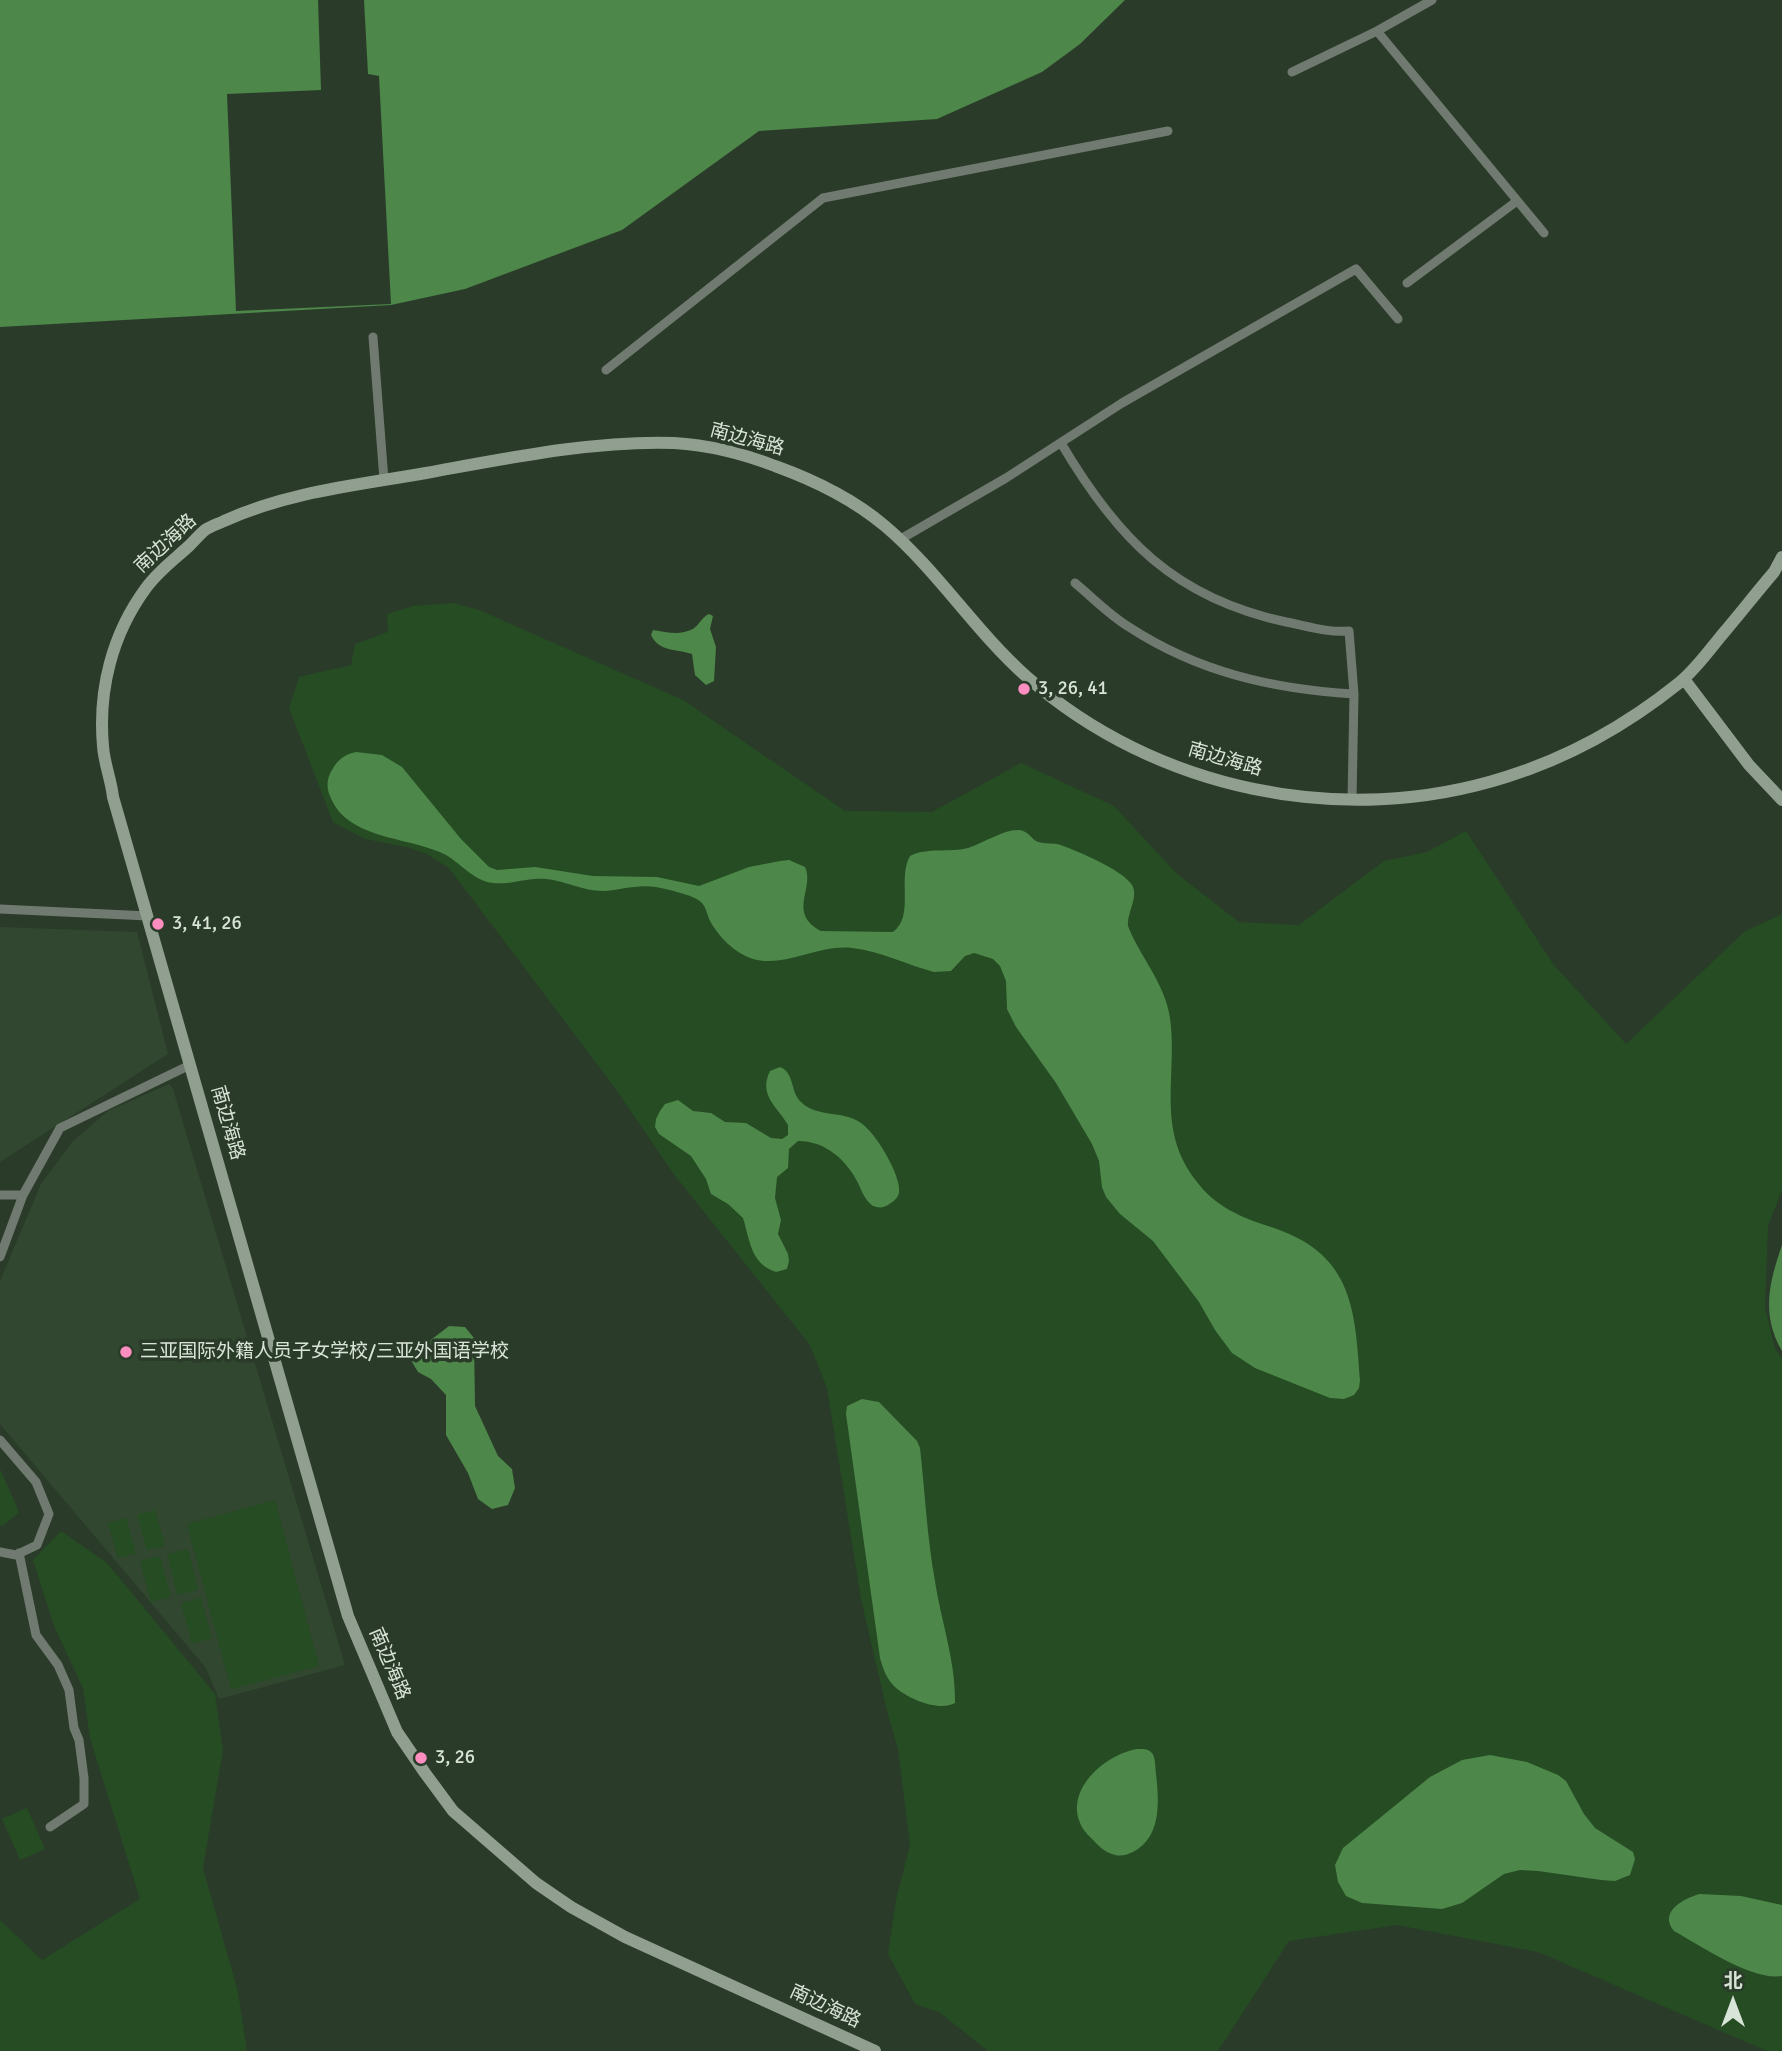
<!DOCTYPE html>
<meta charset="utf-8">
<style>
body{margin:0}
#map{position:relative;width:1782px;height:2051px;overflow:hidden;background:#2a3c29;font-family:Signika,"Noto Sans SC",sans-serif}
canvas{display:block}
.north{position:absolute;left:1698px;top:1967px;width:70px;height:70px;-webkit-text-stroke:5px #2a3c29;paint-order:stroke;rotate:0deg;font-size:19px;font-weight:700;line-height:28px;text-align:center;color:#d9e4d8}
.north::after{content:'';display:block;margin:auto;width:24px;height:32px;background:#d9e4d8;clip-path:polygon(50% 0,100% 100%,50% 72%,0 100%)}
</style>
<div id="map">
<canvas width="1782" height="2051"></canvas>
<div class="north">北</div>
</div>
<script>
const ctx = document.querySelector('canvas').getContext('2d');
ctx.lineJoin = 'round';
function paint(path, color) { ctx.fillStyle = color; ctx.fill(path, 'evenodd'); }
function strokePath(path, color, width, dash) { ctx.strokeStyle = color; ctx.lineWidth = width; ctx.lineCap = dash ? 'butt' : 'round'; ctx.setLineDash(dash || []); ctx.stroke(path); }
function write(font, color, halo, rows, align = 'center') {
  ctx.font = font + ' Signika,"Noto Sans SC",sans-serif'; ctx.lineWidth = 7; ctx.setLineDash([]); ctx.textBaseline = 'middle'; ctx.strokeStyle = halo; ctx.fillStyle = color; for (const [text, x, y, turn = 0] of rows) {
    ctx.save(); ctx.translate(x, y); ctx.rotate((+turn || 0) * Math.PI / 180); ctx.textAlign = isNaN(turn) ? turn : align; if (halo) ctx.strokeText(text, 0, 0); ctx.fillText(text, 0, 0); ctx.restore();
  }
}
const built = new Path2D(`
 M0,927L137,932L168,1054L0,1162Z
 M169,1084L173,1089L345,1665L219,1699L206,1668L0,1424V1281L41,1184L72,1142L108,1111Z`);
const green = new Path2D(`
 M453,603L479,610L683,700L845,811L932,812L1021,763L1114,806L1177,874L1239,922L1299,925L1384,861L1427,852L1466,831L1553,964L1626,1044L1744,932L1782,914V1190L1768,1226L1765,1308L1775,1349L1782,1358V2051H1767L1538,1952L1397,1925L1289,1941L1218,2051H988L939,2012L915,2004L888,1954L896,1900L910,1845L898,1749L888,1715L861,1599L827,1388L810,1345L673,1173L615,1088L449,868L427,854L407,847L365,839L333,822L289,708L299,677L351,665L355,644L388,632L387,614L413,606Z
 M0,1469L19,1512L4,1525H0Z
 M275,1500L319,1666L231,1689L187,1524Z
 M155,1510L165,1546L147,1550L137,1515Z
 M126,1518L136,1554L118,1558L108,1523Z
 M61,1531L107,1563L215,1694L223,1750L203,1868L238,1992L247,2051H0V1920L42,1960L140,1899L90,1738L83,1688L54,1626L33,1560Z
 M188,1549L198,1590L178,1595L167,1554Z
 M160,1556L171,1597L151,1602L140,1561Z
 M201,1598L212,1638L192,1644L181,1603Z
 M27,1808L45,1849L20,1860L2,1819Z`);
const water = new Path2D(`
 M0,0H1125L1080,44L1042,72L937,119L759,131L622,230L465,289L391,305L0,327Z
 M709,614L713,616L710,629L716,647L714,681L706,685L695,675L692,654C677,649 659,652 651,635L653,630C667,632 679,636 693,629C699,625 702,617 709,614Z
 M356,752L382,755L402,767L461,839L489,867L497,870L535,867L593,876L657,877L699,886L749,867L780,861L789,860L805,867C815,888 787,913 821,931L893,932C915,916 897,878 910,856C927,847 949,853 968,848C984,843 1002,830 1018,830C1027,830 1030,837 1036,841C1042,844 1051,843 1057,844C1074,849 1123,870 1132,885C1139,897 1127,912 1128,926C1140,957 1165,983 1170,1018C1178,1076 1155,1129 1197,1182C1215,1206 1240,1217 1268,1226C1351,1252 1355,1304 1360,1380L1359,1388L1354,1395L1344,1399L1330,1398L1255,1368L1232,1353L1215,1330L1199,1302L1153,1241L1120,1214L1106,1197L1102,1187L1099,1161L1092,1144L1056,1083L1016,1027L1007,1009L1006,981L1000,966L993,959L974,953L965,956L951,971L934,972C907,965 880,951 852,948C819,944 785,968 753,959C734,953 719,937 710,921C707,914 706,907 701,902C694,895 666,889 656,887C637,884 621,890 603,891C583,891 566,881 546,879C528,877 511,885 493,883C473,881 460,862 444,854C407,836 347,840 330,796C326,787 327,778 332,770C337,760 345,754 356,752Z
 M780,1067C795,1073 790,1092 801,1102C817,1118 843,1110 861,1123C875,1132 902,1176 899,1193C898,1198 893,1202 888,1205C883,1208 879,1208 873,1206C865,1200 862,1192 858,1183C846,1160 826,1141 798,1141L789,1149L788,1168L777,1177L775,1198L781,1220L778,1234L788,1254L789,1261L787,1269L776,1272C751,1264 750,1241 743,1218L728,1204L711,1194L706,1179L691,1156L659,1134L655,1127L656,1119L660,1111L665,1104L678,1100L693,1111L711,1113L725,1122L746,1123L771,1138L782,1139L788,1135V1125C777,1106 758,1095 770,1071Z
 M1782,1245V1351C1761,1314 1769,1283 1782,1245Z
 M449,1326L465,1327L474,1338L475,1406L498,1456L512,1469L515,1488L508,1505L492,1509L478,1499L468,1473L446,1435V1395L431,1379L418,1372L412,1362L419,1349Z
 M862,1399L879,1402L917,1441L920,1448C925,1492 927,1537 935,1581C941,1621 956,1662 955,1703C939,1712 909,1699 896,1688C887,1680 883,1669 880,1658L846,1414L847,1406Z
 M1137,1749C1142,1749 1148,1748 1152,1753C1156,1758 1155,1768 1156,1774C1159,1801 1162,1837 1133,1852C1127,1855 1120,1857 1112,1854C1104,1852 1097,1844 1091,1838C1054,1802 1098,1756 1137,1749Z
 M1490,1755L1527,1762L1558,1775L1566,1781L1584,1814L1595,1828L1633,1852L1635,1859L1630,1875L1615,1881L1601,1880L1538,1871L1520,1870L1504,1874L1462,1903L1442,1909L1362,1903L1346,1896L1338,1882L1335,1865L1343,1848L1430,1777L1462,1760Z
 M1700,1894L1741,1896L1782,1905V1976C1752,1981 1701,1946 1674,1931C1658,1912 1684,1898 1700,1894Z`);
const pier = new Path2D(`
 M318,0H364L368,74L379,76L391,304L236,311L227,94L321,90Z`);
const street = new Path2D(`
 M1377,31L1544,233
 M1292,72L1377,31L1432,0
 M1407,283L1517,201
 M373,337L384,480
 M606,370L823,198L1168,131
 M1061,443C1117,538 1174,598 1286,622C1307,626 1328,633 1349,631L1354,694L1352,800
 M899,540L1006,478L1122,403L1356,269L1398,319
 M1075,583C1092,597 1109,615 1129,627C1198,672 1272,689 1354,694
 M0,909L148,916
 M0,1195H23
 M0,1257L23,1195L60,1128L190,1065
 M0,1440L36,1482L49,1514L37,1545L16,1555L0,1552
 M19,1553L36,1635L58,1665L69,1690L74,1728L79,1740L84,1778V1804L50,1827`);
const secondary = new Path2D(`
 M1684,679L1749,765L1782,800
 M875,2051L625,1937L571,1907L536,1883L453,1811L425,1773L397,1732L348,1616L113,797C111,779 104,763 103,746C98,690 112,634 146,588C158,571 175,559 190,545C193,542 202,532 205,530C211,526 218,524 224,521C287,492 358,485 426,473C504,459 595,440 674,443C708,445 744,454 775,466C814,480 853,499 885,526C938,571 975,631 1027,677C1155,790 1343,829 1506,777C1570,757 1628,724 1679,683C1695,670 1708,652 1721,636C1739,615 1756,593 1774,572L1782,557`);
const markers = [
 [1024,689,7,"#fd8ebf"],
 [158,924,7,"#fd8ebf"],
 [126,1352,7,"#fd8ebf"],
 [421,1758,7,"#fd8ebf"]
];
const streetNames = [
 ["南边海路",747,440,15],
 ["南边海路",166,544,-43],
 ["南边海路",1225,760,16],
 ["南边海路",227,1123,74],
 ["南边海路",389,1664,67],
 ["南边海路",825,2007,25]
];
const poiNames = [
 ["3, 26, 41",1038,689],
 ["3, 41, 26",172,924],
 ["三亚国际外籍人员子女学校/三亚外国语学校",140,1352],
 ["3, 26",435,1758]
];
paint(built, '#31472f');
paint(green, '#254c23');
paint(water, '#4d8749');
paint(pier, '#2a3c29');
strokePath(street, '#717a70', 9);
strokePath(secondary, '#919f90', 12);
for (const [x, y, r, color] of markers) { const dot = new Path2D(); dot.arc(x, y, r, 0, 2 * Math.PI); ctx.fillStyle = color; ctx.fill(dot); strokePath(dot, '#2a3c29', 2.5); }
write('19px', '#d9e4d8', '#2a3c29', streetNames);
write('19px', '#d9e4d8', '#2a3c29', poiNames, 'left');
</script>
